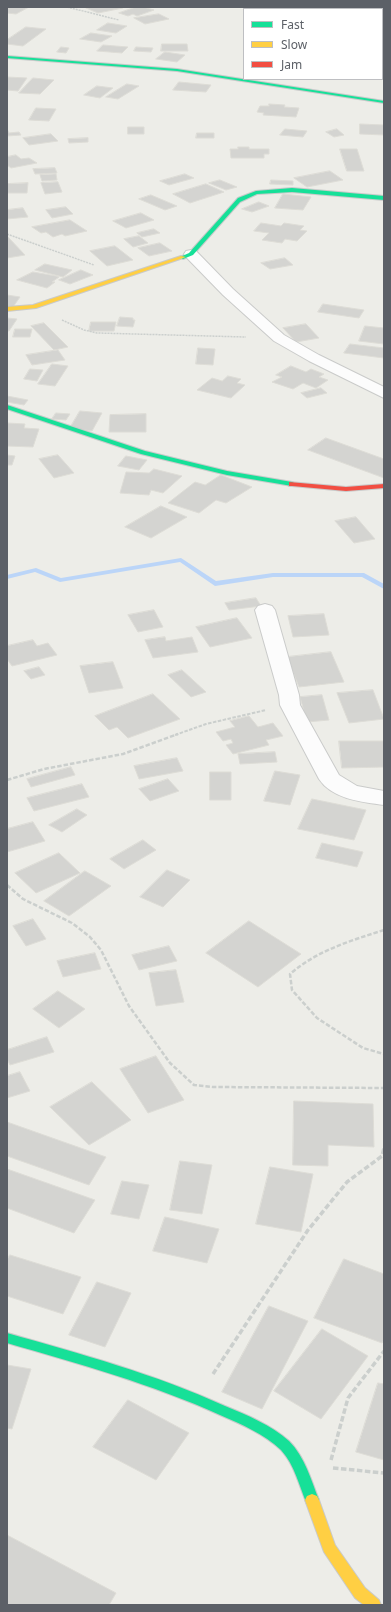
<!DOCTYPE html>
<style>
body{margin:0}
#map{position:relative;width:391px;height:1612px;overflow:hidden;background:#edede8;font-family:"Noto Sans",sans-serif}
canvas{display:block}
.frame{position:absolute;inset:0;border:8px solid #5c6067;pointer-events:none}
.legend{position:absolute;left:243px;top:8px;width:140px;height:72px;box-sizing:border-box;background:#fff;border:1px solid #bebfc2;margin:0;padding:5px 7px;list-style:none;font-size:12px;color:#5c6067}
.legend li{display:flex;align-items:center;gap:8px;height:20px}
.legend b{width:20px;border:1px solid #bebfc2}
</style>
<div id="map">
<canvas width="391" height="1612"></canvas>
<div class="frame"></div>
<ul class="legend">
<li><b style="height:5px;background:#16e098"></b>Fast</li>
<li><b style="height:5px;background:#ffcf43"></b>Slow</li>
<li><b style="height:5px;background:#f24e42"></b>Jam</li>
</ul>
</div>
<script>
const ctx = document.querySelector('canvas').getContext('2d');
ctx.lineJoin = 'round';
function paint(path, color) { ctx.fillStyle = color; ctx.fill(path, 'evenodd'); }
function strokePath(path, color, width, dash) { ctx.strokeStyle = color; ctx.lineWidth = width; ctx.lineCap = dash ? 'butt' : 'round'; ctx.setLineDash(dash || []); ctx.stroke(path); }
const stream = new Path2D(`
 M181,558L216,581L273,573H364L384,584V589L362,577H273L215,586L180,562L60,582L35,572L7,579V575L36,568L61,578Z`);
const building = new Path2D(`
 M7,7H29L16,14L7,13Z
 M92,7H122L123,8L98,13L86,8Z
 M136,7H143L154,10L137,16L133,14L128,16L119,13Z
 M159,14L169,19L145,24L134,18Z
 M108,23L127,26L116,33L97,30Z
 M26,27L46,29L23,46L7,44V40Z
 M91,33L112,36L101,42L80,39Z
 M162,44H187L188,51H161Z
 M103,45L128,47L122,53L97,51Z
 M61,47L69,48L66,53L57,52Z
 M136,47L153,48L151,52L134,51Z
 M165,52L185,55L177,62L156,59Z
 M7,77L27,78L18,91L7,90Z
 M33,78L54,80L40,94L19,93Z
 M179,82L211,85L206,92L173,90Z
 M127,84L139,86L118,99L106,97Z
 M97,86L113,88L100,98L84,95Z
 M269,104L285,105L284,107L299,108L296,117L263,115L264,113L257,112L260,106H269Z
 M36,108L56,109L49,121L29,120Z
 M360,124L384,125V135L360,134Z
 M128,127H144V134H128Z
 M7,129L9,133L19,132L21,135L7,136Z
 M285,129L307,131L303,137L280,135Z
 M337,129L344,135L334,137L326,132Z
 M197,133H214V138H196Z
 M51,134L58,141L29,145L23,138Z
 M88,138V142L69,143L68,139Z
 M238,147H249V149H269V154H264V158H231L230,149H238Z
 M340,149H357L364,171H347Z
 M16,155L21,159L29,158L37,163L11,168L7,165V157Z
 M55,168L57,173L35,174L33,169Z
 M330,171L343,180L307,187L294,178Z
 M56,174L57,180L42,181L40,175Z
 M185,174L194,178L169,185L160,181Z
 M220,180L237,187L226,190L209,183Z
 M271,180L293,181V185L270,184Z
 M58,182L62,192L45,194L41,183Z
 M28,183L27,193H7V184Z
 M206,184L224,192L190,203L173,194Z
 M283,194L311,197L303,210L275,208Z
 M151,195L177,206L165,210L139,199Z
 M259,202L269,206L252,212L242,209Z
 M66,207L73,214L52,218L46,210Z
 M23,208L28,217L7,219V210Z
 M141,213L154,220L126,228L113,221Z
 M70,220L87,231L65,236L62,234L53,237L46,232L41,233L32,227Z
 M261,223L281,226L284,223L304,226L300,230L307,231L297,241L285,239L282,243L262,240L269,233L254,231Z
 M154,229L160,233L142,237L137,233Z
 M139,236L148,243L133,247L124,239Z
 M7,237H8L25,255L7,258Z
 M160,243L172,251L149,256L138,248Z
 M115,246L133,260L107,266L90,251Z
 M285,258L293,265L270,269L261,263Z
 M45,264L72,270L63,277L35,270Z
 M81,270L93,275L70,284L59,280Z
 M33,272L56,276L59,277L52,282H55L47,288L17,280Z
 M7,295L20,297L13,307H7Z
 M323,304L364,310L359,318L318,312Z
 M120,317L133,318V320H135L133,327L117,326Z
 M7,318L17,319L9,331H7Z
 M91,322H116L114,331H89Z
 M44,323L68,347L54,350L31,326Z
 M306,324L319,338L296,342L283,328Z
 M365,326L384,328V344L359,341Z
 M15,329H32L30,337H13Z
 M350,344L384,348V358L344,353Z
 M198,348L215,349L213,365L196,364Z
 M58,350L65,360L32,365L26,355Z
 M52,364L68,366L55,386L38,384Z
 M291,366L306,372L311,369L324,374L319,377L328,380L316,388L303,383L293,389L272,382L282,377L276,375Z
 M30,369L43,370L37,381L24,379Z
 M228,376L241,379L237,383L245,385L231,398L197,390L212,378L222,381Z
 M321,388L327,393L307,398L301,393Z
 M7,396L28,400L24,405L7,402Z
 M80,411L102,413L92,431L70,428Z
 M56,413L70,414L66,420L52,419Z
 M146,414V432H109L110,415Z
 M7,423L25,424L24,428L39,429L33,447L7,446Z
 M326,438L384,459V478L308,450Z
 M7,455L15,456L12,465H7Z
 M58,455L74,473L54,478L39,459Z
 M126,456L147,460L139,470L118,466Z
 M154,469L182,476L163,493L151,490L149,495L120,493L126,472L149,473Z
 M221,475L252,487L226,503L216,500L199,513L168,503L195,482L205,485Z
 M161,506L187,517L151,538L125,527Z
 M356,517L375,539L354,543L335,521Z
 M256,598L261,606L229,610L225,603Z
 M154,610L163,627L138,632L128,615Z
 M324,614L329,635L293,637L288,616Z
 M237,618L252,638L210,647L196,627Z
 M165,637L166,641L192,637L198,652L153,658L145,640Z
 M33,640L37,646L48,643L57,655L12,666L7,659V646Z
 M331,652L344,682L299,687L287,657Z
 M113,662L123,688L89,693L80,666Z
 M39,667L45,675L31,679L24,671Z
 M182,670L206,692L191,697L168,675Z
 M373,690L384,719L349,723L337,693Z
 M153,694L180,719L128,738L117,727L109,730L95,716Z
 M322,695L329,720L307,722L300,697Z
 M249,716L258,727L273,723L283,736L266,740L269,745L233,754L226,745L233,743L231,739L223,741L216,732L235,727L230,721Z
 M339,741H384V767L342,768Z
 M275,752L277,762L240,764L238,754Z
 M177,758L183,771L139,779L134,766Z
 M71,767L75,775L31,787L27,779Z
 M275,771L300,775L290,805L264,801Z
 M210,772H231V800H210Z
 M168,779L179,791L150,801L139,789Z
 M82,784L89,797L34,811L27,798Z
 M312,799L366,810L354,840L298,829Z
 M77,809L87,815L62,832L49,825Z
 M33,822L45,841L7,852V829Z
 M143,840L156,850L124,869L110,859Z
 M322,843L363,852L357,867L316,858Z
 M59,853L80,873L36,893L15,873Z
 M167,870L190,880L163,907L140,897Z
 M85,871L111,886L69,916L44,901Z
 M33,919L46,939L26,946L13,926Z
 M249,921L301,954L258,987L206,953Z
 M169,946L177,961L139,970L132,955Z
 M95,953L101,969L63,977L57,961Z
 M176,970L184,1002L156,1006L149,973Z
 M58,991L85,1009L59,1028L33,1009Z
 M47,1037L54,1052L10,1065L7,1059V1050Z
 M156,1056L184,1100L148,1113L120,1069Z
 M20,1072L30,1091L7,1098V1076Z
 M92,1082L131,1120L89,1145L50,1107Z
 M294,1101L373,1104L374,1147L328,1145V1166L293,1165Z
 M7,1122L106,1157L89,1185L7,1156Z
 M180,1161L212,1165L202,1214L170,1210Z
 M270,1167L313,1174L301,1232L256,1224Z
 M7,1169L95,1200L74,1233L7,1208Z
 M122,1181L149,1185L139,1219L111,1214Z
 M165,1217L219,1229L207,1263L153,1251Z
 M10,1255L81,1277L63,1314L7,1296V1260Z
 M344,1259L384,1274V1340L382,1343L314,1318Z
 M97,1282L131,1293L105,1347L69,1335Z
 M269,1306L308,1321L262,1409L222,1392Z
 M322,1329L368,1356L321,1419L274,1391Z
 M7,1365L31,1369L12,1429L7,1428Z
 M378,1383L384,1384V1460L356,1452Z
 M128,1400L189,1433L156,1480L93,1447Z
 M7,1535L116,1593L109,1605H7Z`);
const pathFar3 = new Path2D(`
 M67,7L119,20
 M382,55L384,56
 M382,77L384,76
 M7,234L94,265
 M62,320L84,330L97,333L246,337`);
const pathFar2 = new Path2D(`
 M175,735L206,724L266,710`);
const pathFar1 = new Path2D(`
 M7,780L44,769L123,754L178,734
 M7,885L23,899L72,923L90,937L101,950L129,1006L170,1063L194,1085L213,1087L384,1088
 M384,930C350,941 318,950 290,974L292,990L317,1018L363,1048L384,1054`);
const path = new Path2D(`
 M213,1374L308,1230L347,1182L382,1156L384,1148
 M331,1460L348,1398L384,1351
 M333,1468L384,1473`);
const street = new Path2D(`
 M191,250L196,251L233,289L284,335L319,355L384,387V398L309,361L274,341L223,295L186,257L184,254L186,251Z
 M265,604L272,606L275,610L299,695L300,705L339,775L357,786L384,791V805C362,802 332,799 319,779L280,705L279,695L255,610L258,606Z`);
const fast = new Path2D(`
 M7,56L177,69L384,101V103L177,71L7,58Z
 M292,188L384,196V200L292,192L257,194L240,202L193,255L183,259L180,257L189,253L238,198L256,191Z
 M7,405L145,451L227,471L292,482L296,484L292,486L227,475L141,454L7,409Z
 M7,1333C81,1354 155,1374 225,1406C247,1415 271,1425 289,1441C305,1457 311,1480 319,1500L317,1504L312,1506L307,1504C299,1486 295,1465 281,1450C264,1434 241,1424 220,1415C152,1384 79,1364 7,1343Z`);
const slow = new Path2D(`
 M181,256L186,257L36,308L7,311V307L33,305Z
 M312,1494L317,1496L319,1500L335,1545L365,1588L379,1600L381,1605H364L355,1598L324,1552L305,1500L307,1496Z`);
const jam = new Path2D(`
 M289,482L346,487L384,484V488L346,491L292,486H289Z`);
paint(stream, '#bbd5f8');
paint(building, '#d4d4d1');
strokePath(building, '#dddcd6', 1);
strokePath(street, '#cacbca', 2);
strokePath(fast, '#c9caca', 2);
strokePath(slow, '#c9caca', 2);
strokePath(jam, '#c9caca', 2);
strokePath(pathFar3, '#cbcfcd', 1.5, [2, 1]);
strokePath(pathFar2, '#cbcfcd', 2, [3.5, 1.5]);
strokePath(pathFar1, '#cbcfcd', 2.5, [4.5, 2]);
strokePath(path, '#cbcfcd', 3.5, [5.5, 2.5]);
paint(street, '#fcfcfc');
paint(fast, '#16e098');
paint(slow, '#ffcf43');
paint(jam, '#f24e42');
</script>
